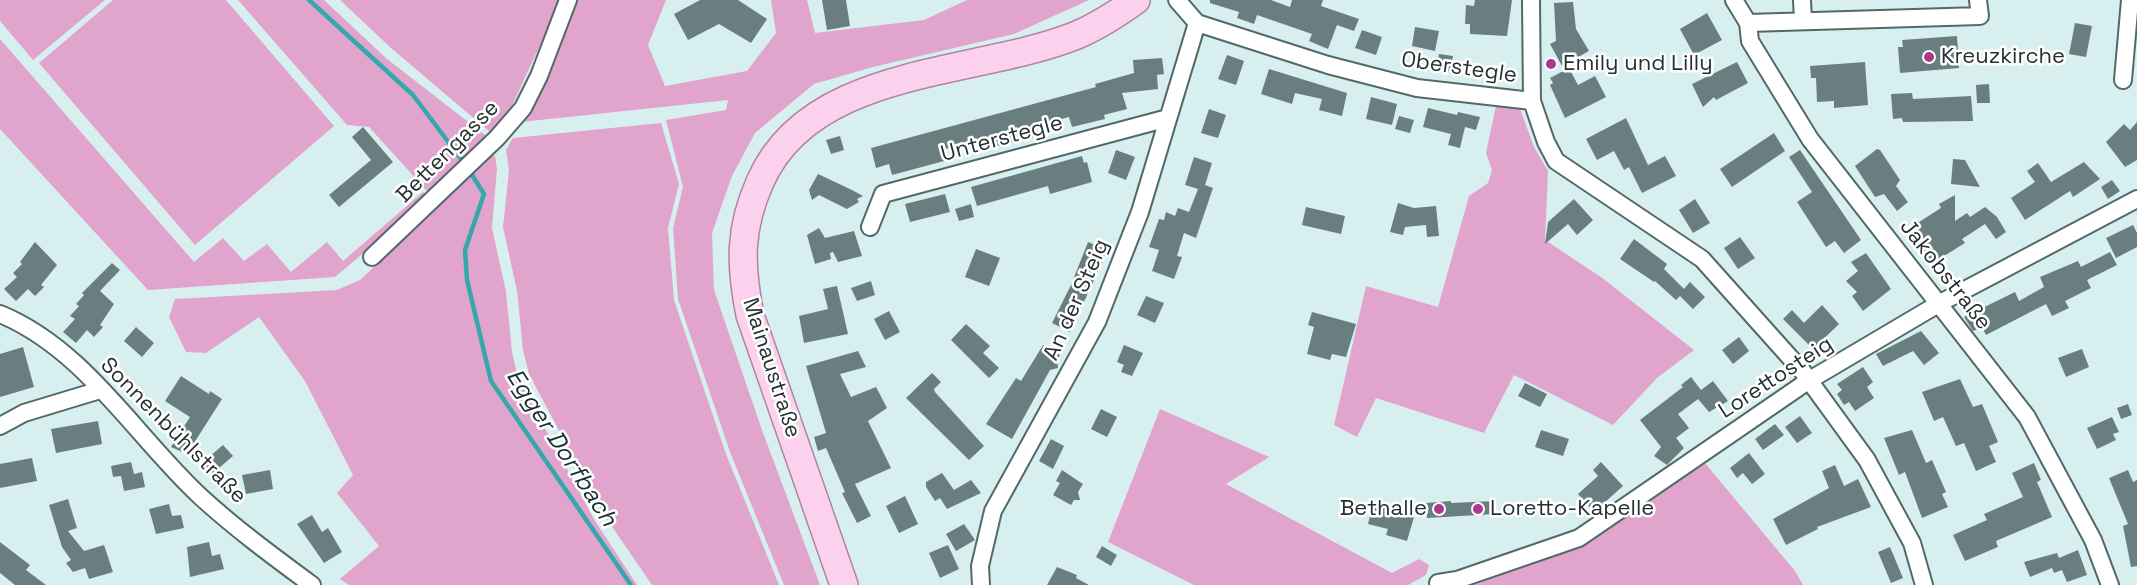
<!DOCTYPE html>
<meta charset="utf-8">
<style>
body{margin:0}
canvas{display:block;background:#d7f0ef}
</style>
<canvas width="2137" height="585"></canvas>
<script>
const ctx = document.querySelector('canvas').getContext('2d');
ctx.lineJoin = 'round';
function paint(path, color) { ctx.fillStyle = color; ctx.fill(path, 'evenodd'); }
function strokePath(path, color, width, dash) { ctx.strokeStyle = color; ctx.lineWidth = width; ctx.lineCap = dash ? 'butt' : 'round'; ctx.setLineDash(dash || []); ctx.stroke(path); }
function write(font, color, halo, rows, align = 'center') {
  ctx.font = font + ' "Space Grotesk",sans-serif'; ctx.lineWidth = 5; ctx.setLineDash([]); ctx.textBaseline = 'middle'; ctx.strokeStyle = halo; ctx.fillStyle = color; for (const [text, x, y, turn = 0] of rows) {
    ctx.save(); ctx.translate(x, y); ctx.rotate((+turn || 0) * Math.PI / 180); ctx.textAlign = isNaN(turn) ? turn : align; if (halo) ctx.strokeText(text, 0, 0); ctx.fillText(text, 0, 0); ctx.restore();
  }
}
const green = new Path2D(`
 M0,0H105L33,60L0,21Z
 M113,0H226L334,126L195,245L39,63Z
 M238,0H324L387,59L489,138L428,192L369,127L347,125Z
 M340,0H561L497,138L391,48Z
 M575,0H666L648,45L665,86L747,71L776,33L771,0H807L815,33L924,20L967,0H1089L1014,34L873,67L814,84L755,133L732,176L712,233L714,290L762,430L820,585H784L730,452L678,299L673,228L683,187L666,120L726,110L728,100L521,122L539,95Z
 M0,39L194,262L223,238L244,261L267,244L291,272L327,242L343,261L423,192L428,199L335,277L148,290L0,129Z
 M1497,101L1519,106L1534,147L1548,171L1545,240L1601,277L1694,350L1657,378L1613,425L1514,375L1484,433L1376,398L1357,437L1334,425L1366,286L1438,307L1469,196L1488,183L1492,170L1486,153Z
 M661,123L679,184L668,228L674,300L726,454L779,585H652L604,515L529,374L523,350L517,291L503,227L509,170L506,150L513,138Z
 M488,153L495,156L497,169L492,228L506,292L512,352L518,378L595,521L637,585H349L340,579L379,546L337,493L353,475L305,381L259,317L206,353L186,352L169,317L175,299L337,290L360,280L453,193L459,180Z
 M1160,409L1269,457L1226,484L1392,573L1419,559L1429,565L1426,575L1408,585H1194L1108,542Z
 M1704,462L1795,571L1803,585H1474L1549,558Z`);
const stream = new Path2D(`
 M309,0L413,95L467,167L484,194L465,250L467,280L491,381L631,585`);
const building = new Path2D(`
 M700,0H738L767,19L751,43L719,24L688,40L674,14Z
 M822,0H846L850,26L827,30Z
 M1210,0H1271L1290,7L1292,0H1323L1321,6L1359,19L1354,31L1337,25L1328,49L1309,41L1312,34L1257,15L1254,24L1237,18L1239,12L1210,3Z
 M1475,0H1512L1507,36L1470,34V24H1465L1466,5L1474,6Z
 M1573,2L1576,29L1589,51L1562,66L1550,44L1556,41L1554,3Z
 M1707,13L1722,40L1694,55L1680,29Z
 M2075,23L2092,26L2086,57L2069,54Z
 M1415,27L1439,31L1435,51L1412,46Z
 M1362,30L1382,37L1376,55L1355,48Z
 M1957,36L1959,68L1900,73L1898,47H1903L1902,40Z
 M1439,54L1453,56L1450,71L1436,69Z
 M1227,55L1244,61L1236,85L1218,79Z
 M1162,58L1164,74L1157,75L1158,89L1122,93L1127,109L1104,115L1105,119L1072,127L1069,117L1035,126L1038,136L981,150L979,141L945,149L948,160L892,175L889,164L876,168L871,148L1096,87L1095,84L1134,73L1133,60Z
 M1737,62L1748,83L1716,100L1714,97L1703,107L1692,84Z
 M1865,62L1868,105L1834,108V101L1817,102L1816,78H1811L1810,66Z
 M1569,68L1578,85L1595,76L1606,97L1565,118L1550,85L1553,83L1550,78Z
 M1269,69L1347,93L1342,116L1319,110L1322,99L1295,93L1292,104L1261,94Z
 M1989,84L1990,103H1977L1976,85Z
 M1912,93L1913,99L1971,96L1973,121L1903,122L1902,118L1893,119L1891,94Z
 M1371,97L1397,104L1392,125L1366,119Z
 M1428,108L1457,115L1458,112L1480,117L1476,130L1465,127L1460,148L1448,145L1451,134L1423,127Z
 M1209,109L1226,115L1218,138L1201,133Z
 M1399,116L1414,120L1410,133L1395,129Z
 M1626,118L1648,165L1665,156L1676,176L1642,193L1629,167L1624,170L1614,151L1597,160L1586,139Z
 M2137,122V160L2125,167L2106,142L2124,124L2130,130Z
 M363,127L393,162L339,207L329,195L371,160L352,137Z
 M1774,133L1785,151L1732,187L1720,169Z
 M840,136L844,150L831,154L826,140Z
 M1877,149L1880,150L1900,180L1896,186L1908,202L1897,211L1884,194L1875,197L1855,166Z
 M1116,150L1135,157L1126,180L1108,173Z
 M1800,150L1861,240L1844,253L1835,241L1826,247L1797,202L1812,192L1789,157Z
 M1082,156L1084,163L1087,162L1092,182L1050,194L1048,186L977,206L971,187Z
 M1194,157L1212,163L1205,185L1213,188L1196,238L1184,233L1177,256L1182,257L1174,279L1152,271L1159,250L1149,247L1159,219L1164,220L1166,212L1175,216L1178,208L1189,212L1198,189L1185,185Z
 M1953,159L1965,160L1980,187L1951,184Z
 M2084,162L2100,179L2073,197L2070,191L2025,220L2011,198L2035,182L2027,171L2038,163L2051,182Z
 M818,174L852,190L863,196L857,199L859,202L847,209L819,195L812,200L809,190Z
 M2112,180L2120,191L2108,199L2101,187Z
 M945,194L950,212L910,222L905,204Z
 M1955,195V221L1967,213L1970,217L1985,207L1997,217L2006,232L1996,239L1985,224L1962,239L1965,243L1931,264L1908,229L1941,208L1939,204Z
 M1574,199L1593,220L1577,235L1568,224L1545,244L1548,222Z
 M1695,199L1710,223L1693,233L1679,210Z
 M1398,203L1414,208L1436,206L1439,236L1427,237L1426,225L1405,227L1403,235L1390,232Z
 M971,204L974,217L959,221L955,209Z
 M1306,207L1345,216L1341,234L1302,225Z
 M2133,225L2137,233V247L2116,258L2106,238Z
 M819,228L825,238L854,231L862,256L838,262L833,252L830,253L831,259L815,264L807,235Z
 M1740,237L1755,258L1738,269L1724,248Z
 M1634,239L1667,264L1664,269L1684,289L1690,282L1705,297L1693,309L1680,296L1676,300L1655,281L1654,282L1620,259Z
 M35,242L57,265L41,285L44,287L35,296L28,289L16,301L4,289L17,277L13,273L22,264L20,262Z
 M1088,242L1108,250L1070,332L1052,323L1071,285Z
 M976,249L1000,258L989,286L965,277Z
 M2110,252L2117,265L2087,280L2091,288L2065,301L2069,308L2052,316L2046,304L1986,335L1982,327L1973,331L1964,317L2015,292L2019,301L2044,287L2040,277L2078,261L2081,267Z
 M1866,253L1891,289L1863,311L1852,296L1857,292L1846,281L1858,271L1851,262Z
 M112,263L120,270L100,291L114,304L100,325L103,327L94,337L87,330L76,343L63,332L75,319L70,316L79,306L76,304L84,295L82,293Z
 M871,281L875,295L857,301L851,288Z
 M837,286L848,334L804,343L799,316L828,309L823,289Z
 M1146,296L1164,303L1155,323L1137,315Z
 M1822,305L1839,324L1813,349L1783,319L1792,310L1804,323Z
 M889,311L900,332L885,340L874,319Z
 M1312,312L1356,324L1346,357L1332,354L1330,360L1307,354L1314,327L1308,325Z
 M966,324L990,346L983,353L999,368L989,378L951,340Z
 M136,327L154,343L142,357L124,341Z
 M1921,331L1939,353L1924,365L1913,351L1883,366L1876,354Z
 M1739,337L1749,351L1733,364L1722,350Z
 M1043,345L1060,355L1057,360L1058,368L1050,370L1012,439L986,424L1016,378L1021,381Z
 M1124,345L1143,353L1132,376L1121,372L1124,365L1117,362Z
 M23,347L34,387L0,397V354Z
 M2082,349L2089,367L2066,377L2058,358Z
 M858,351L866,367L840,374L851,397L876,387L887,408L868,421L891,468L855,484L871,516L857,523L842,493L845,492L826,448L818,451L814,437L826,433L806,366Z
 M1863,367L1873,382L1867,387L1874,398L1855,411L1849,402L1844,405L1837,394L1842,390L1837,384Z
 M932,373L941,382L934,389L935,392L984,446L969,460L906,398Z
 M181,376L209,394L210,391L222,399L187,454L171,447L190,417L165,401Z
 M1691,377L1701,390L1713,381L1728,401L1709,412L1698,399L1678,414L1689,428L1676,438L1684,448L1667,465L1654,456L1661,447L1640,420L1683,387L1681,385Z
 M1960,379L1973,407L1982,404L1998,442L1989,446L1996,462L1976,471L1964,443L1956,446L1943,417L1934,421L1922,392Z
 M1525,383L1547,394L1540,407L1518,396Z
 M2128,404L2132,415L2121,419L2117,408Z
 M1101,409L1117,417L1107,437L1091,429Z
 M1800,416L1812,433L1797,443L1785,427Z
 M2112,417L2119,432L2113,434L2116,440L2097,449L2087,428Z
 M98,421L102,444L56,453L51,429Z
 M1775,424L1784,435L1763,450L1755,439Z
 M1541,430L1569,439L1563,456L1535,447Z
 M1912,430L1926,463L1932,460L1946,492L1942,494L1948,507L1922,518L1905,472L1899,475L1884,438Z
 M1051,439L1064,446L1053,469L1039,461Z
 M223,445L233,456L212,474L202,463Z
 M1749,453L1765,474L1752,484L1743,473L1737,478L1730,468Z
 M32,458L37,481L0,488V464Z
 M131,462L134,474L142,472L145,487L124,491L121,476L113,477L111,466Z
 M1601,462L1623,486L1594,512L1578,494L1598,476L1593,470Z
 M2034,463L2041,480L2037,482L2052,517L1996,541L1998,547L1965,561L1953,535L1987,520L1984,514L2023,497L2012,473Z
 M1835,465L1844,486L1858,479L1871,507L1817,527L1818,529L1786,545L1773,519L1829,488L1822,471Z
 M270,470L273,489L246,494L242,475Z
 M1062,470L1083,484L1078,492L1080,500H1074L1071,505L1053,495L1060,483L1056,481Z
 M2128,470L2133,482L2137,480V566L2131,567L2123,526L2128,524L2109,478Z
 M942,473L954,490L971,480L981,493L947,509L940,498L935,501L926,487V482Z
 M905,496L918,524L899,533L886,506Z
 M68,499L77,528L68,531L84,551L104,545L113,572L89,579L85,568L73,572L66,563L71,560L62,547L49,505Z
 M1451,501V503L1495,501V514L1427,518L1426,503Z
 M169,504L172,516L181,515L184,528L156,534L149,509Z
 M1373,504L1414,517L1407,541L1386,535L1388,529L1368,524Z
 M312,515L322,532L328,528L342,552L324,563L297,524Z
 M964,524L975,540L956,551L946,534Z
 M0,542L30,565L26,570L46,585H15L0,573Z
 M209,542L212,556L220,554L224,569L190,577L187,547Z
 M948,545L959,569L940,578L929,553Z
 M1102,546L1117,555L1111,566L1096,557Z
 M1890,547L1903,578L1891,583L1878,552Z
 M2078,550L2087,575L2067,582L2062,570L2054,573L2052,568L2030,577L2024,562L2057,553L2059,558Z
 M1057,567L1077,575L1076,578L1089,585H1047Z`);
const street = new Path2D(`
 M1177,0L1197,23L1328,65L1417,88L1532,101
 M1531,0L1532,101L1546,142L1556,161L1702,259L1803,372L1867,460L1912,543L1924,585
 M1734,0L1748,23L1750,41L1810,139L2027,417L2093,540L2110,585
 M1802,0L1803,21
 M1748,23L1980,16L1978,0
 M2123,80L2130,0
 M870,227L883,194L1168,118
 M372,257L497,138L523,108L539,76L568,0
 M0,314C85,349 135,436 201,497C236,529 274,557 312,585
 M0,426L24,413L100,390
 M1438,583L1457,580L1579,538L1808,381L1940,303L2137,199
 M981,585L980,566L993,511L1097,322L1140,212L1197,23`);
const primary = new Path2D(`
 M844,585L750,315C740,265 739,229 760,182C810,66 976,76 1077,35C1098,26 1118,13 1136,0`);
const markers = [
 [1929,57,6,"#ac378f"],
 [1551,64,6,"#ac378f"],
 [1439,509,6,"#ac378f"],
 [1478,509,6,"#ac378f"]
];
const poiNames = [
 ["Kreuzkirche",1941,57],
 ["Emily und Lilly",1563,64],
 ["Bethalle",1427,509,"right"],
 ["Loretto-Kapelle",1490,509]
];
const streetNames = [
 ["Oberstegle",1459,68,8],
 ["Unterstegle",1002,139,-15],
 ["Bettengasse",448,152,-45],
 ["Jakobstraße",1945,275,52],
 ["An der Steig",1077,300,-66],
 ["Mainaustraße",771,368,72],
 ["Lorettosteig",1776,378,-33],
 ["Sonnenbühlstraße",173,431,45]
];
const waterNames = [
 ["Egger Dorfbach",561,448,57]
];
paint(green, '#e1a4cd');
strokePath(stream, '#34a8aa', 4.5);
paint(building, '#697f7f');
strokePath(street, '#536969', 20);
strokePath(primary, '#b085a4', 30);
strokePath(street, '#fff', 16);
strokePath(primary, '#fbd1ee', 27);
for (const [x, y, r, color] of markers) { const dot = new Path2D(); dot.arc(x, y, r, 0, 2 * Math.PI); ctx.fillStyle = color; ctx.fill(dot); strokePath(dot, '#fff', 2); }
write('22px', '#273030', '#fff', poiNames, 'left');
write('22px', '#273030', '#fff', streetNames);
write('italic 24px', '#162f2f', '#fff', waterNames);
</script>
